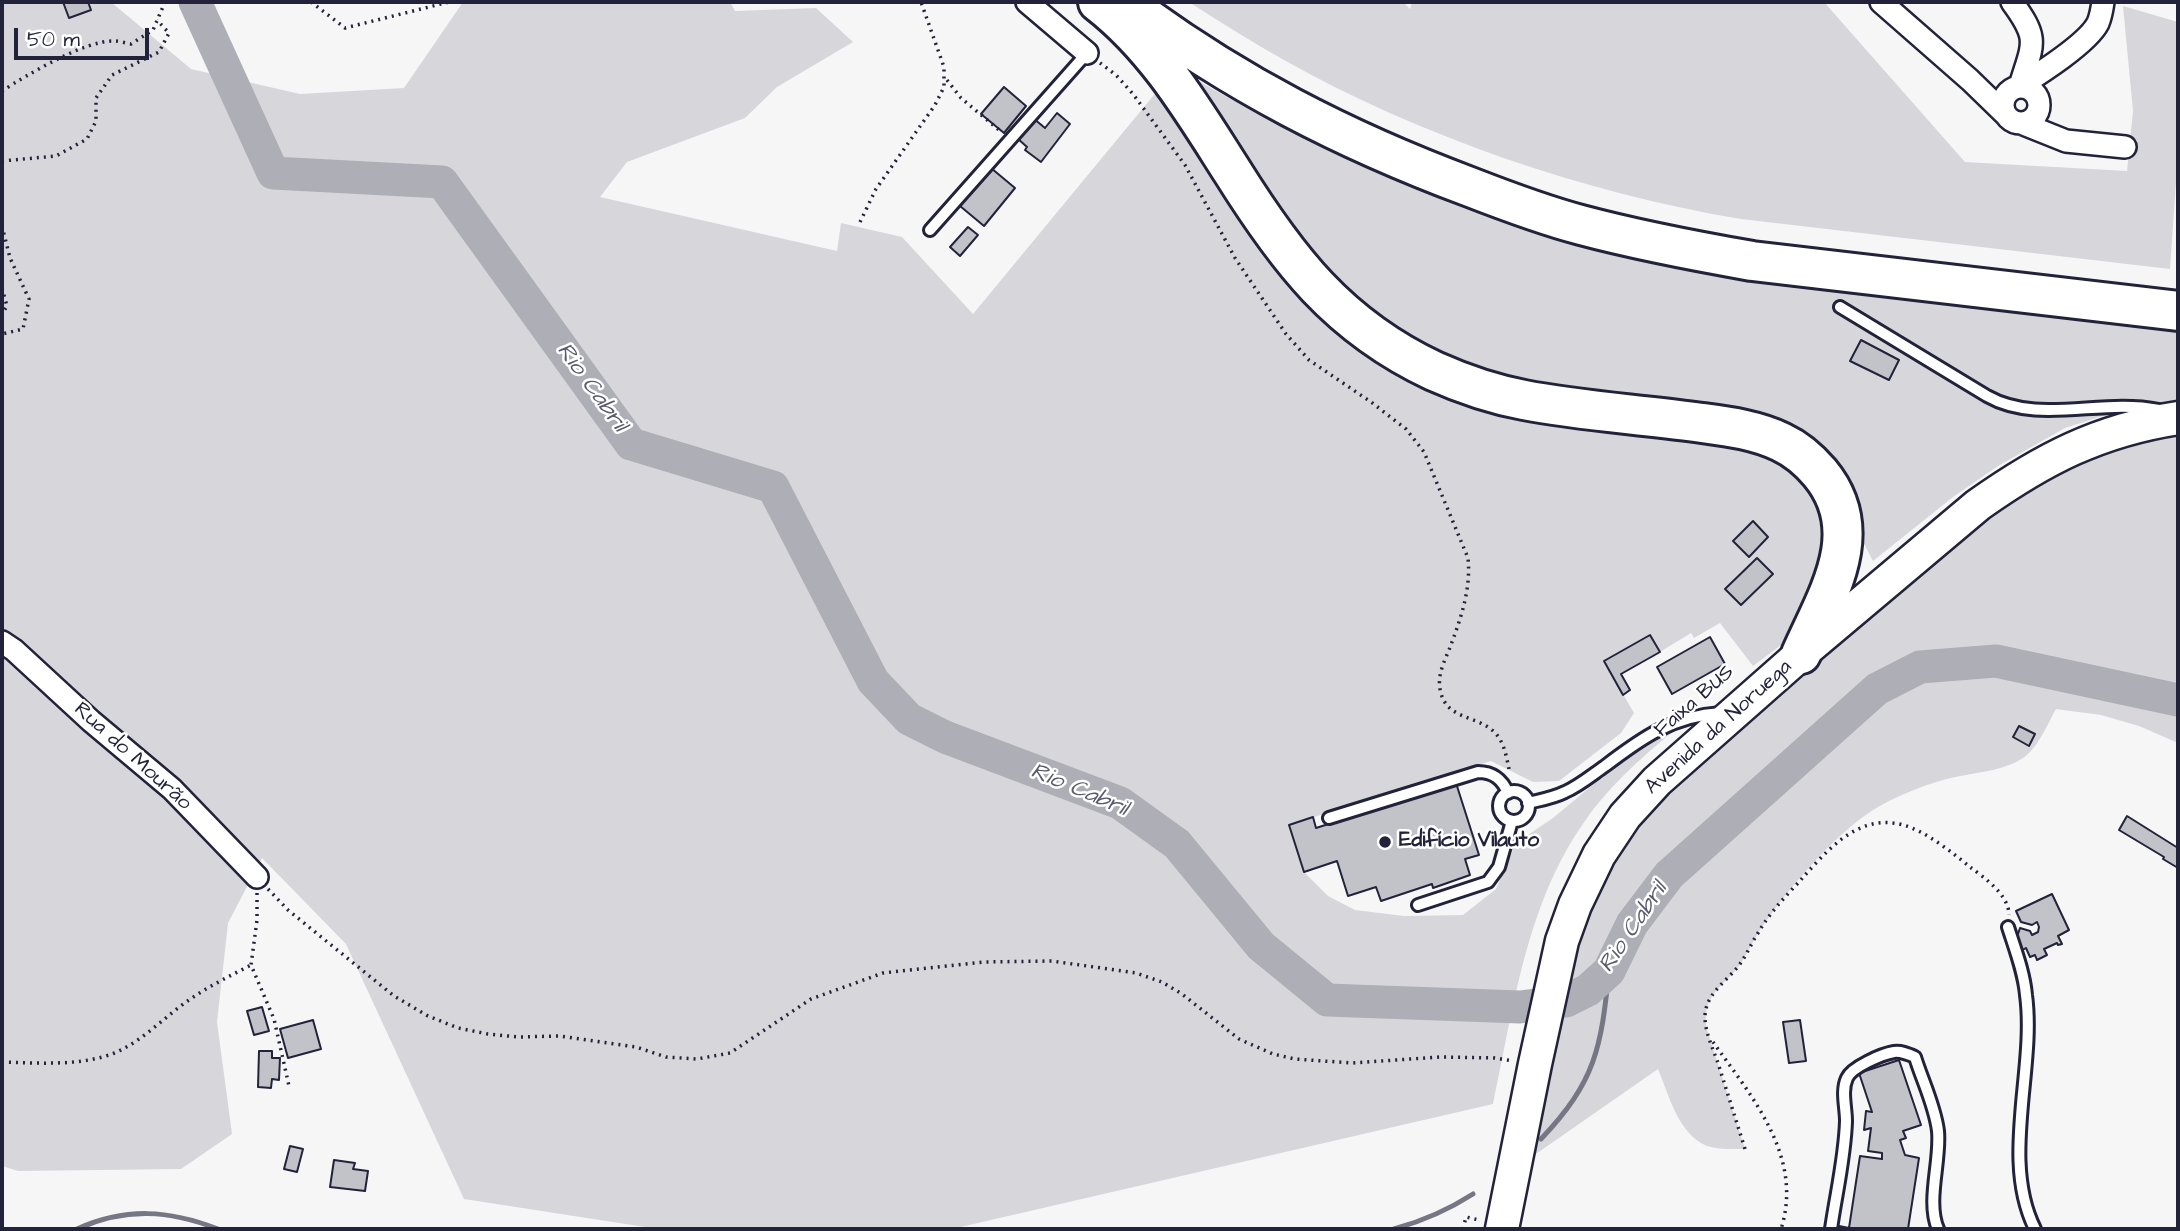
<!DOCTYPE html>
<meta charset="utf-8">
<style>
body{margin:0}
#map{position:relative;width:2180px;height:1231px;overflow:hidden;background:#f6f6f7;font-family:"Architects Daughter",sans-serif}
canvas{display:block}
.frame{position:absolute;inset:0;border:4px solid #22223b;pointer-events:none}
.scale{position:absolute;left:14px;top:28px;width:135px;height:32px;box-sizing:border-box;border:4px solid #22223b;border-top:0;padding-left:9px;font-size:21px;line-height:24px;white-space:nowrap;color:#22223b;-webkit-text-stroke:5px #fff;paint-order:stroke}
</style>
<div id="map">
<canvas width="2180" height="1231"></canvas>
<div class="frame"></div>
<div class="scale">50 m</div>
</div>
<script>
const ctx = document.querySelector('canvas').getContext('2d');
ctx.lineJoin = 'round';
function paint(path, color) { ctx.fillStyle = color; ctx.fill(path, 'evenodd'); }
function strokePath(path, color, width, dash) { ctx.strokeStyle = color; ctx.lineWidth = width; ctx.lineCap = dash ? 'butt' : 'round'; ctx.setLineDash(dash || []); ctx.stroke(path); }
function write(font, color, halo, rows, align = 'center') {
  ctx.font = font + ' "Architects Daughter",sans-serif'; ctx.lineWidth = 5; ctx.setLineDash([]); ctx.textBaseline = 'middle'; ctx.strokeStyle = halo; ctx.fillStyle = color; for (const [text, x, y, turn = 0] of rows) {
    ctx.save(); ctx.translate(x, y); ctx.rotate((+turn || 0) * Math.PI / 180); ctx.textAlign = isNaN(turn) ? turn : align; if (halo) ctx.strokeText(text, 0, 0); ctx.fillText(text, 0, 0); ctx.restore();
  }
}
const green = new Path2D(`
 M2,2H111L191,69L300,94L404,88L463,2H730L735,11L816,8L853,42L777,87L745,118L627,162L600,197L837,251L841,223L902,237L973,314L1158,90L1245,227L1300,296L1360,344L1748,442L1806,477L1832,537L1796,634L1753,666L1720,623L1694,638L1691,633L1660,652L1650,635L1604,661L1634,713L1621,733L1559,781L1533,782L1491,761L1289,825L1304,872L1328,896L1355,910L1404,916L1463,915L1496,889L1516,843L1553,818L1613,768L1683,723C1647,753 1611,783 1585,821C1526,904 1514,1007 1493,1104L952,1229H658L464,1199L346,944L262,858L228,923L217,1022L232,1134L181,1169L18,1171L2,1166Z
 M1189,2H1403L1410,9L1412,2H1824L1965,162L2127,171L2133,111L2123,6L2178,22V152L2170,269L1741,219C1588,194 1419,136 1284,60C1252,42 1220,22 1189,2Z
 M1181,70C1252,115 1329,146 1405,178L2178,326V402L2112,413L2065,428L1998,466L1953,497L1873,561L1820,459L1526,388L1402,338L1288,238Z
 M2178,437V743L2139,726L2101,715L2056,709C2048,723 2040,743 2028,754C2008,772 1972,772 1947,779C1921,786 1896,796 1873,810C1835,834 1785,892 1760,930C1753,941 1748,952 1741,963C1724,988 1700,994 1707,1030L1745,1149C1733,1149 1719,1150 1707,1146C1678,1134 1669,1095 1658,1069L1533,1156C1552,1062 1564,956 1610,871C1644,808 1698,763 1753,717C1780,695 1806,671 1833,648C1886,602 1938,554 1996,513C2011,502 2027,490 2044,480C2086,457 2130,442 2178,437Z`);
const stream = new Path2D(`
 M1541,1139C1596,1081 1601,1048 1609,971
 M77,1229C126,1207 169,1210 218,1229
 M1394,1229C1423,1221 1448,1210 1473,1194`);
const river = new Path2D(`
 M195,2L273,173L442,182L631,444L773,487L873,681L909,719L945,737L1120,803L1177,844L1261,946L1327,1000L1520,1007L1566,1001L1588,990L1609,971L1632,924L1669,875L1877,689L1920,667L1996,661L2178,700`);
const building = new Path2D(`
 M63,2H88L91,10L69,18Z
 M1004,87L1026,106L1004,133L981,114Z
 M1057,113L1070,124L1041,162L1025,150L1027,147L1017,138L1033,118L1045,128Z
 M991,168L1015,188L984,226L960,206Z
 M968,227L978,235L960,256L950,247Z
 M1861,340L1899,360L1889,380L1850,361Z
 M1753,521L1768,537L1749,557L1733,541Z
 M1757,558L1773,574L1741,605L1725,589Z
 M1650,635L1660,652L1621,674L1630,690L1623,695L1604,661Z
 M1710,637L1725,664L1672,694L1657,667Z
 M2019,726L2035,734L2029,746L2013,737Z
 M1456,783L1479,855L1465,859L1470,875L1433,888L1432,884L1381,901L1376,887L1348,896L1337,861L1304,872L1289,825L1313,817L1316,828Z
 M2127,816L2178,848V868L2163,859L2164,857L2119,830Z
 M2052,894L2069,930L2058,936L2062,944L2058,945L2057,943L2044,949L2047,955L2037,960L2035,955L2030,957L2026,948L2019,952L2015,943L2020,928L2030,931L2032,935L2038,932L2039,927L2037,922L2032,925L2021,922L2016,911Z
 M262,1007L269,1031L254,1035L247,1011Z
 M313,1020L321,1049L288,1058L280,1029Z
 M1800,1020L1806,1061L1789,1063L1783,1022Z
 M259,1051H272V1058H280L279,1080L272,1079L271,1088L258,1087Z
 M1899,1060L1921,1125L1903,1131L1906,1138L1900,1140L1905,1155L1919,1158L1908,1229H1839V1226L1849,1228L1860,1156L1882,1159V1153L1868,1151L1871,1128L1864,1130L1866,1111L1872,1112L1859,1073Z
 M290,1146L303,1149L297,1172L284,1169Z
 M334,1160L355,1163L353,1169L368,1171L365,1191L330,1187Z`);
const path = new Path2D(`
 M311,2L345,28L449,2
 M1100,63L1116,75L1133,94L1185,165L1235,258L1286,334L1309,360L1371,402L1406,429L1424,452L1468,558C1471,587 1462,615 1452,642C1447,657 1437,672 1440,689C1445,719 1474,715 1492,730C1504,740 1506,755 1509,769
 M947,80L961,98L999,130
 M2,91C27,75 85,40 114,41C119,41 125,43 131,44L153,30L165,2
 M2,161L56,156L87,139L96,121V98L112,75L159,52L169,33L157,20
 M860,222L876,189L935,105L944,87V67L921,2
 M2,226L10,258L29,299L23,329L2,334
 M2,288L7,306L2,314
 M268,889L288,910L394,996L428,1016L458,1028L488,1034L518,1037L559,1036L636,1047L666,1057L697,1059L730,1053L811,999L883,973L983,962L1052,961L1136,973L1162,982L1182,994L1239,1039L1273,1054L1295,1059L1352,1063L1440,1057L1495,1058L1513,1061
 M257,893V920L251,965L274,1019L289,1086
 M1713,1042C1752,1097 1804,1157 1781,1229
 M2,1062C38,1063 75,1066 109,1055C139,1045 164,1017 189,1000C209,986 230,976 251,965
 M1745,1149C1736,1120 1727,1092 1718,1063C1713,1049 1705,1032 1705,1017C1705,992 1730,980 1742,961C1748,952 1752,942 1758,933C1769,914 1783,899 1798,883C1825,853 1857,812 1903,825C1924,830 1953,853 1970,867C1985,878 2009,895 2009,915
 M1463,1229L1466,1217L1479,1220`);
const lane = new Path2D(`
 M930,230L1087,53
 M1840,307L1987,396C2038,425 2101,398 2159,410
 M1499 806a15 15 0 1 1 30 0a15 15 0 1 1-30 0Z
 M1528,803C1540,800 1553,798 1565,792C1579,786 1592,775 1605,766C1643,737 1673,716 1721,713
 M1329,818L1478,772C1493,772 1502,779 1508,793
 M1418,905L1488,882L1499,867L1512,821
 M2008,927C2015,949 2024,972 2026,995C2036,1069 2000,1159 2035,1229
 M1831,1229C1836,1194 1845,1157 1846,1121C1846,1107 1841,1091 1847,1078C1852,1067 1882,1054 1894,1052C1901,1051 1908,1054 1915,1057C1922,1080 1935,1106 1938,1131C1941,1161 1926,1201 1938,1229`);
const street = new Path2D(`
 M1027,2L1087,53
 M1881,2L1970,80L2005,114
 M2012,2C2040,40 2033,43 2020,86
 M2020,86C2039,74 2088,43 2098,23C2101,16 2102,9 2103,2
 M2003 105a18 18 0 1 1 36 0a18 18 0 1 1-36 0Z
 M2021,123L2066,141L2125,147
 M2,642L14,650L91,721L172,789L257,877`);
const secondary = new Path2D(`
 M1502,1229L1535,1064L1562,941L1575,905L1599,855L1625,816L1657,781L1801,654L1978,505C2043,459 2099,430 2178,418`);
const highway = new Path2D(`
 M1098,2C1156,47 1193,110 1232,171C1287,259 1338,326 1434,371C1463,384 1492,394 1524,400C1580,411 1638,414 1695,422C1724,426 1754,429 1781,442C1796,449 1809,460 1820,473C1869,532 1827,595 1801,654
 M1125,2C1233,83 1344,140 1470,187C1506,201 1543,215 1581,225C1637,240 1695,251 1752,261L2178,311`);
const markers = [
 [1385,842,7,"#22223b"]
];
const streetNames = [
 ["Faixa BUS",1695,702,-41],
 ["Avenida da Noruega",1719,728,-42],
 ["Rua do Mourão",132,757,42]
];
const poiNames = [
 ["Edifício Vilauto",1399,842]
];
const waterNames = [
 ["Rio Cabril",591,388,54],
 ["Rio Cabril",1079,791,23],
 ["Rio Cabril",1634,928,-56]
];
paint(green, '#d7d7db');
strokePath(stream, '#767685', 5);
strokePath(river, '#aeaeb7', 33);
paint(building, '#c2c2c9');
strokePath(building, '#22223b', 2);
strokePath(lane, '#22223b', 16);
strokePath(street, '#22223b', 26);
strokePath(secondary, '#22223b', 37);
strokePath(highway, '#22223b', 44);
strokePath(path, '#22223b', 3.5, [2, 5]);
strokePath(lane, '#fff', 10);
strokePath(street, '#fff', 21);
strokePath(secondary, '#fff', 32);
strokePath(highway, '#fff', 38);
for (const [x, y, r, color] of markers) { const dot = new Path2D(); dot.arc(x, y, r, 0, 2 * Math.PI); ctx.fillStyle = color; ctx.fill(dot); strokePath(dot, '#fff', 2.5); }
write('21px', '#22223b', '#fff', streetNames);
write('bold 21px', '#22223b', '#fff', poiNames, 'left');
write('italic 23px', '#5a5a6d', '#fff', waterNames);
</script>
